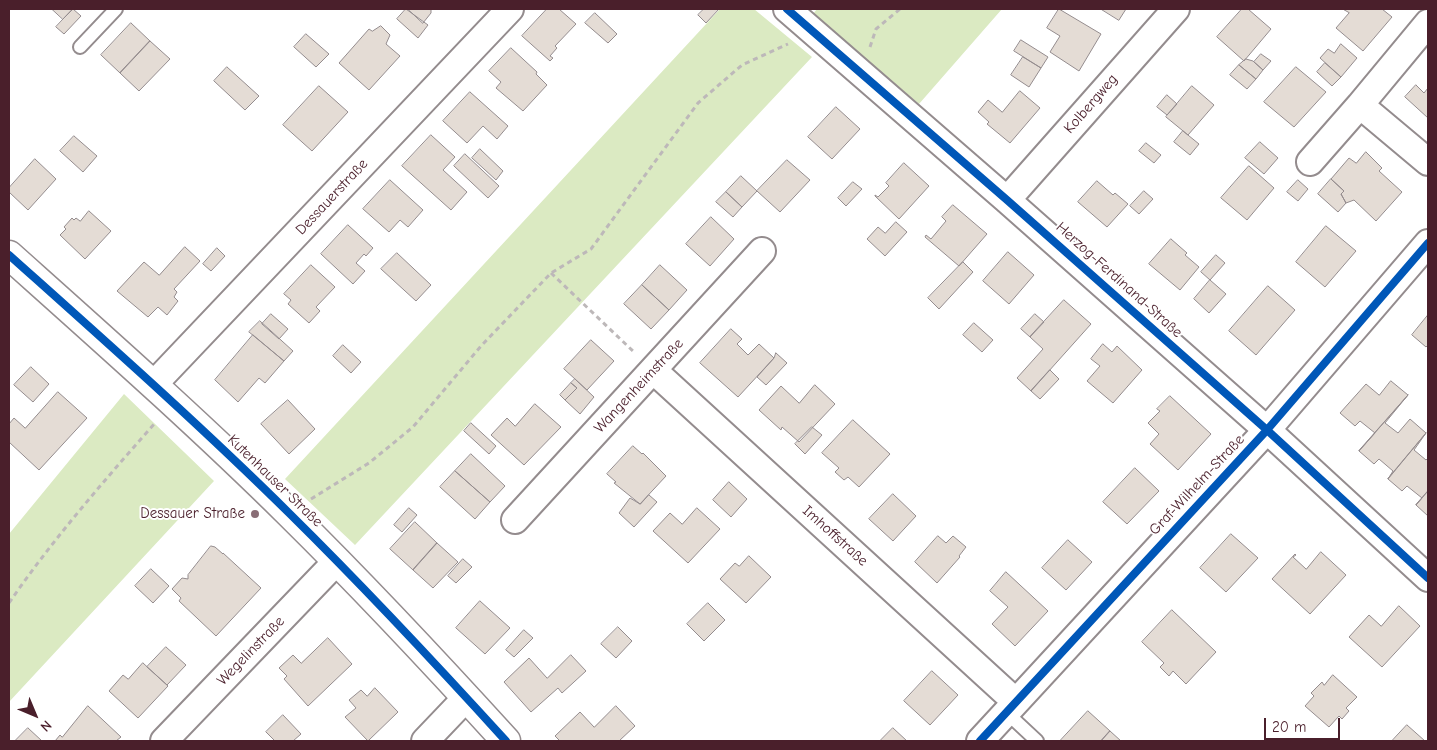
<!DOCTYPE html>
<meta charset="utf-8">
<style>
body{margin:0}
#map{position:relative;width:1437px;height:750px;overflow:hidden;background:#fff;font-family:"Comic Neue",sans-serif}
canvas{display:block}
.frame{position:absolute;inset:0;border:10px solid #4a1f2b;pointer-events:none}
.north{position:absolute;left:10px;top:690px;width:50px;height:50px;-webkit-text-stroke:4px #fff;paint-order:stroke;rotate:135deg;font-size:14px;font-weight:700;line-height:20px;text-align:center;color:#4a1f2b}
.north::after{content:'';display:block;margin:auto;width:18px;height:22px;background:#4a1f2b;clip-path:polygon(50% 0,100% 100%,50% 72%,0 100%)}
.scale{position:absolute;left:1264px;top:718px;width:76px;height:22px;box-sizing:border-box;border:2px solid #4a1f2b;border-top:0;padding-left:6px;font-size:15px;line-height:18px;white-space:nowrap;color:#4a1f2b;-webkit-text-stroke:4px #fff;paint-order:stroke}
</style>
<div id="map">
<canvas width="1437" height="750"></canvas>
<div class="frame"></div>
<div class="north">N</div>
<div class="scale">20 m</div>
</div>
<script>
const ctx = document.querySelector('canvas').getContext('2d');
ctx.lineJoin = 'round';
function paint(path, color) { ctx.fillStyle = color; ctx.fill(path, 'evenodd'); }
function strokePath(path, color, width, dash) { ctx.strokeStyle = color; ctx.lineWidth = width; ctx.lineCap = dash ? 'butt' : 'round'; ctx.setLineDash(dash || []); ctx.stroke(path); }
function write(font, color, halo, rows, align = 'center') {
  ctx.font = font + ' "Comic Neue",sans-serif'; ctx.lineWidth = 4; ctx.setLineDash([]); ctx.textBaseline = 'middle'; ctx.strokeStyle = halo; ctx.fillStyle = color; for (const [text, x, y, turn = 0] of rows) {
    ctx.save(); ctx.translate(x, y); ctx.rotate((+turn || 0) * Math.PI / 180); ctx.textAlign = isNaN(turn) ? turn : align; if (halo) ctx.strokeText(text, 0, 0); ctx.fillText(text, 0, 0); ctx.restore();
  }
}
const green = new Path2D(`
 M720,9H754L812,57L355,545L285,479Z
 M817,9H1002L919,104L813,14Z
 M124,394L214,481L9,702V534Z`);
const building = new Path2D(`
 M52,9H73L63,19Z
 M73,9L81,16L64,34L56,27Z
 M406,9L428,25L418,38L397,19Z
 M408,9H431V13L423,23Z
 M547,9H559L576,24L555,46L557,48L550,56L553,58L550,61L522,36Z
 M704,9H719L706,23L698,15Z
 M1059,9L1101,34L1079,71L1050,52L1060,36L1047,28Z
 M1101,9H1126L1119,20Z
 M1242,9H1248L1271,29L1244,61L1217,37Z
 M1343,9H1382L1392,17L1363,51L1336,28L1349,13Z
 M595,13L617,34L608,43L585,23Z
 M131,23L150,41L120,73L101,55Z
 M381,26L390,35L386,44L400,56L369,90L339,63L369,29L372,31Z
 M306,34L329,54L316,67L294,47Z
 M1021,40L1048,57L1041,68L1014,51Z
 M150,41L170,59L139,91L120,73Z
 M1341,44L1357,58L1341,77L1320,58L1328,49L1334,53Z
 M511,48L537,72L536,74L547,85L523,111L496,88L501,82L489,71Z
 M1261,54L1271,61L1263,70L1254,62Z
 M1023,57L1041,68L1029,87L1011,75Z
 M1246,59L1253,61L1263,70L1256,79L1239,65Z
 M1325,63L1341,77L1332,86L1317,72Z
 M1239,65L1256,79L1247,89L1230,75Z
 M227,67L259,96L245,110L214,81Z
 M1296,67L1326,92L1294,127L1264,102Z
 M1416,85L1424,93L1428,88V118L1405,97Z
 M319,86L348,112L312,151L283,125Z
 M1192,86L1214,105L1188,135L1166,117Z
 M1020,91L1040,108L1010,143L987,124L989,122L978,112L988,100L1002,112Z
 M470,92L508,126L497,139L483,126L467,143L443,121Z
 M1167,95L1177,104L1167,115L1157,107Z
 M836,107L860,129L832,159L808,137Z
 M1183,131L1199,144L1190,155L1174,142Z
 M431,135L455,157L443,170L467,192L451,210L402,166Z
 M74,136L97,156L83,172L60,151Z
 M1260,142L1278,158L1264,174L1245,158Z
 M1146,143L1161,155L1154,163L1139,151Z
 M480,149L503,171L496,180L472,158Z
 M1366,152L1382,168L1379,171L1402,192L1376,221L1354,200L1346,203L1341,194L1344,191L1331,179L1349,158L1356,163Z
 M465,154L499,186L488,198L454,166Z
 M35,159L56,179L28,210L9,192V188Z
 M787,160L810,180L780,212L757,191Z
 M904,163L929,186L899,219L875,196V195L878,197L889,186L886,183Z
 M1249,166L1274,188L1247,220L1221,198Z
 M741,176L757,191L742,207L726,192Z
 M1331,179L1344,191L1341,194L1346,203L1338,212L1318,194Z
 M390,180L423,210L408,227L400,220L389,232L363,209Z
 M1298,180L1308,189L1298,201L1287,192Z
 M1097,181L1113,195L1115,193L1128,204L1107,227L1078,202Z
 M853,182L862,189L846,206L838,198Z
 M1144,191L1153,199L1139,214L1130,206Z
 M726,192L742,207L733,217L716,202Z
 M953,205L987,234L959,266L925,237L926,235L931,239L946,221L942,217Z
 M89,211L111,231L85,259L60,235L66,229L64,227L72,218L74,220L76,218L80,221Z
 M711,217L734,239L710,266L686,244Z
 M896,222L907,232L885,256L867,239L878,227L885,233Z
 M348,225L373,248L366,256L364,254L356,263L365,271L353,284L321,254Z
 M1326,226L1356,251L1325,287L1296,262Z
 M1171,239L1187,253L1185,255L1199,267L1180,290L1149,264Z
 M185,247L200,261L174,289L177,292L174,297L178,301L167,315L158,307L148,317L117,291L144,262L159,275Z
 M217,248L225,256L211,271L203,264Z
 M1008,252L1034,275L1009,304L983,281Z
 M397,253L431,285L416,301L381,269Z
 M1216,255L1225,263L1210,280L1201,272Z
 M963,262L973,272L939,309L928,298Z
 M311,265L335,287L316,307L320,311L309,323L288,304L291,300L284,294Z
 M660,265L687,290L669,310L642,285Z
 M1210,280L1226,294L1209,313L1194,299Z
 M642,285L669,310L651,329L624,304Z
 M1268,286L1295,310L1256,355L1229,331Z
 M1064,300L1091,324L1031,391L1017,378L1043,349L1030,337Z
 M271,314L288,329L279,339L262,324Z
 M1035,314L1044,322L1030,337L1021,329Z
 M1428,315V345L1426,347L1412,335Z
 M260,321L293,351L284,361L249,332Z
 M974,323L993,340L982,352L963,335Z
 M731,329L742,339L737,344L748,355L759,344L774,358L738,397L700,363Z
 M253,335L284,361L265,383L259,378L238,402L215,380Z
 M591,340L614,361L587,390L564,369Z
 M1103,344L1112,352L1117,346L1142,370L1113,403L1087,381L1100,366L1091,359Z
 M343,345L361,362L351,373L333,356Z
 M776,353L787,363L766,385L757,377L774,358Z
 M31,367L49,384L33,402L14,385Z
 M1050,370L1059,379L1040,399L1031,391Z
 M575,379L594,397L580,414L565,400L577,388L571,383Z
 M1391,381L1408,395L1359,451L1375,433L1360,421L1355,426L1340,413L1366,384L1379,395Z
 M571,383L577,388L565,400L560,395Z
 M815,385L835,404L799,442L782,427L781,430L759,410L781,386L799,403Z
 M58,392L87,418L39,470L9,442V424L14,418L25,428Z
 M1408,395L1385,423L1398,433L1410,419L1426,433L1388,479L1393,471L1379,459L1374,464L1359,451Z
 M1170,396L1211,434L1178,470L1150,444L1159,434L1148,423L1160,411L1157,409Z
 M288,400L315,429L289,454L261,424Z
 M535,404L561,427L524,465L491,435L507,418L515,426Z
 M853,420L890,454L859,487L848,477L844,480L835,472L839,468L822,453Z
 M471,423L496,446L489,454L464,431Z
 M812,427L822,435L805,454L795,444Z
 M1426,433L1414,450L1426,460L1428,458V491L1416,505L1422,498L1407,486L1402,491L1388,479Z
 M633,446L642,454L643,453L666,476L640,504L614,483L616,482L607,474Z
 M471,454L505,486L490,502L455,471Z
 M1135,468L1159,491L1127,524L1103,502Z
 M455,471L490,502L475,519L440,487Z
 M729,482L747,499L731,517L713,500Z
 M1428,491V516L1416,505Z
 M893,494L916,516L893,541L869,519Z
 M649,495L657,502L634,527L619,513L630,498L640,504Z
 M409,508L417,515L402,532L394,525Z
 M697,508L720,529L688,563L653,531L670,513L682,524Z
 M415,522L437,543L413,570L390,549Z
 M1231,534L1258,558L1226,592L1200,568Z
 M938,536L946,543L953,536L966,547L959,556L960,557L937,583L915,562Z
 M1068,540L1092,562L1066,590L1042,568Z
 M437,543L458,562L433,588L413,570Z
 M211,546L215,547L223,554V553L261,588L216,636L179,601L181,598L172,589L182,578L188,579V575Z
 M1321,552L1346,575L1310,614L1272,579L1295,554L1296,555L1293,557L1306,569Z
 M749,556L771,577L746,603L720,579L735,563L739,566Z
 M463,559L472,567L456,583L448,576Z
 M151,569L169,586L153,603L135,586Z
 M1006,572L1048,611L1015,646L992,624L1008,607L990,591Z
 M480,601L510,628L485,654L456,628Z
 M708,603L725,620L704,641L687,624Z
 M1399,606L1420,626L1382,667L1349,637L1369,615L1381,626Z
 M1172,610L1216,652L1186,684L1173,671L1169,676L1160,667L1164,663L1142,642Z
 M618,627L632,641L616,658L601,644Z
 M524,630L533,638L514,657L506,650Z
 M328,638L352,664L308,706L284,679L287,676L279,668L293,655L301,663Z
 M166,647L186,665L167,685L147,667Z
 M571,655L586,671L562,693L558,688L531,712L504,682L529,658L547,678Z
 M143,663L168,686L138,718L109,691L123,675L128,679Z
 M932,671L958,695L930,725L904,701Z
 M1333,675L1357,697L1346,708L1349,711L1342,719L1339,716L1329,727L1305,706L1314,696L1311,693L1322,682L1324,685Z
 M375,688L398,712L368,741L345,717L356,708L349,700L361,690L367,696Z
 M88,706L121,737L116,741H55L60,735L62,737Z
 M616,706L635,726L619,741H560L555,736L580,712L594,727Z
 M1088,711L1110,731L1101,741H1060Z
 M283,715L301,734L293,741H275L266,732Z
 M1407,725L1425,741H1392Z
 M28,728L42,741H15Z
 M893,728L907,741H880Z
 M1110,731L1121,741H1101Z`);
const path = new Path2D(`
 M870,47L876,29L900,9
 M551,273L635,353
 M311,499L369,463L413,427L481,346L551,273L591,249L698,103L742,65L788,44
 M9,603C53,539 104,481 155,423`);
const service = new Path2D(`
 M80,47L116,9
 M1007,713L1037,741`);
const minor = new Path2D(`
 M787,9L1007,200L1267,430L1428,578
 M1428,23L1360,105L1428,162
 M1310,162L1360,105
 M1007,200L1176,9
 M653,370L1016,702
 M154,384L510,9
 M515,520L762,251
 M164,741L337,561
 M425,741L466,698
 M980,741L1267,430L1428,243`);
const tertiary = new Path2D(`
 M9,255C104,340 199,424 290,514C364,587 436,664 506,741`);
const cycleway = new Path2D(`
 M787,9L1007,200L1267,430L1428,578
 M9,255C104,340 199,424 290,514C364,587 436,664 506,741
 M980,741L1267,430L1428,243`);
const markers = [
 [255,514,5,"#896d75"]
];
const streetNames = [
 ["Kolbergweg",1091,104,-49],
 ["Dessauerstraße",332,197,-47],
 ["Herzog-Ferdinand-Straße",1119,280,42],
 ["Wangenheimstraße",639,386,-47],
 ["Kutenhauser Straße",275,481,44],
 ["Graf-Wilhelm-Straße",1197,485,-47],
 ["Imhoffstraße",835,536,42],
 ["Wegelinstraße",251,651,-46]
];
const poiNames = [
 ["Dessauer Straße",245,514]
];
paint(green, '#dbeac2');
paint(building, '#e4dcd5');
strokePath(building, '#948c8e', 1);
strokePath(service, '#948c8e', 16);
strokePath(minor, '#948c8e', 30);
strokePath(tertiary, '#948c8e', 31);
strokePath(path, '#bdb8b9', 3, [5, 4]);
strokePath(service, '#fff', 12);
strokePath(minor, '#fff', 26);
strokePath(tertiary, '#fff', 28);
strokePath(cycleway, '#0057b8', 8);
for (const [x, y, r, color] of markers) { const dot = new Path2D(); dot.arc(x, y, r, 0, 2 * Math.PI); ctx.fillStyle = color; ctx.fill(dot); strokePath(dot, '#fff', 2); }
write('15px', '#4a1f2b', '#fff', streetNames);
write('15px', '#4a1f2b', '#fff', poiNames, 'right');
</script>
